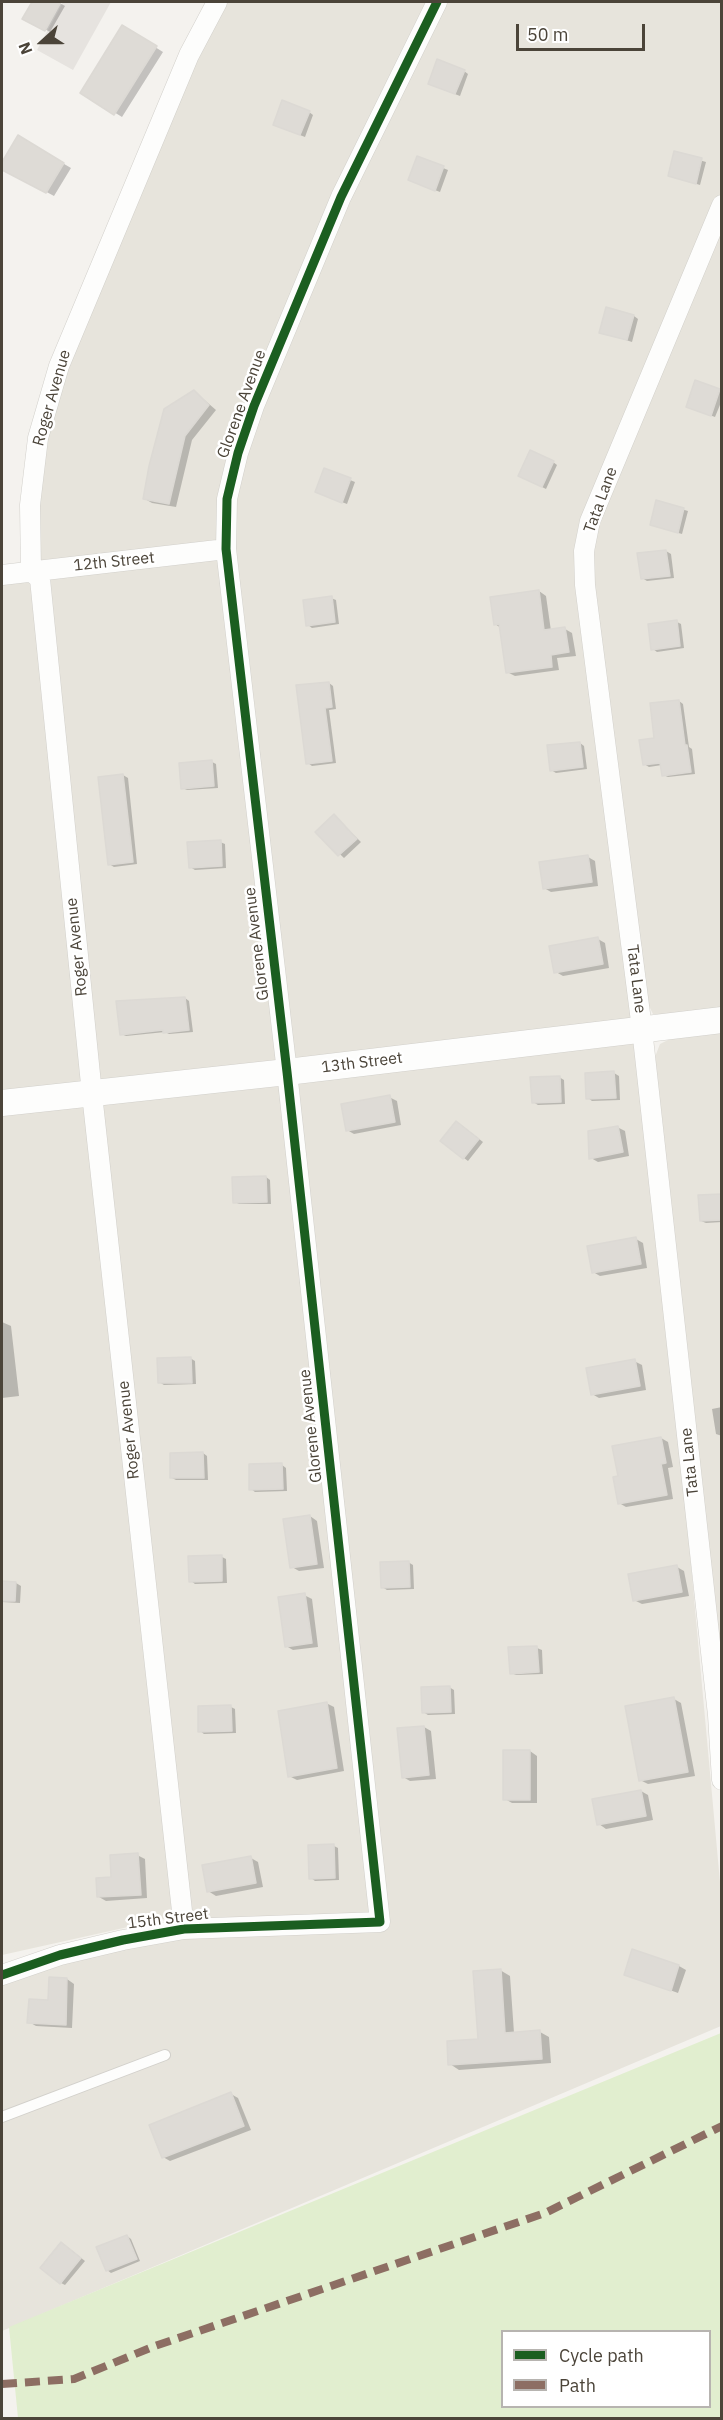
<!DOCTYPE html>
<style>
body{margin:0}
#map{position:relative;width:723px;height:2420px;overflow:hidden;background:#f4f2ee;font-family:"IBM Plex Sans",sans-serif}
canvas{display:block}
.frame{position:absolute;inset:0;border:3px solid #4b4439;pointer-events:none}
.legend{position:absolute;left:501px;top:2330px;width:210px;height:78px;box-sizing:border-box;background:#fff;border:2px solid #b7b4b0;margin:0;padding:8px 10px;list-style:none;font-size:18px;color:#4b4439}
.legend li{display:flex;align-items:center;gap:12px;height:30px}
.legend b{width:30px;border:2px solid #b7b4b0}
.north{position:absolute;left:12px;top:12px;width:60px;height:60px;-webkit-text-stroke:4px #fff;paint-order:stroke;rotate:249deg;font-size:16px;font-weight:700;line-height:24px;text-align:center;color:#4b4439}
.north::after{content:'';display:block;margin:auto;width:21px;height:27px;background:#4b4439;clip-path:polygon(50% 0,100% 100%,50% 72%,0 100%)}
.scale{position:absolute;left:516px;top:24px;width:129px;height:27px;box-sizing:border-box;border:3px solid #4b4439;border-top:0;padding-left:8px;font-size:18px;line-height:21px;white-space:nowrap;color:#4b4439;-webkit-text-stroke:4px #fff;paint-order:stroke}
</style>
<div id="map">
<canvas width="723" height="2420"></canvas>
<div class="frame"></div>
<ul class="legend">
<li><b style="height:8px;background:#1b5e20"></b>Cycle path</li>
<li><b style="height:8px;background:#8d6e63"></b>Path</li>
</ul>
<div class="north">N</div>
<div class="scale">50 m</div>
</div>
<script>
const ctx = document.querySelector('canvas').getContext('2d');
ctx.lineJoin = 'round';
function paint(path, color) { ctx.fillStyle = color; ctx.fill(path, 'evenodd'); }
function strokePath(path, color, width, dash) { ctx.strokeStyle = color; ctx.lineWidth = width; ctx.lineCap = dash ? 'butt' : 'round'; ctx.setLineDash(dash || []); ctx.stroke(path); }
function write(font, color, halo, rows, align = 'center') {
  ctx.font = font + ' "IBM Plex Sans",sans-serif'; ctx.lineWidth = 5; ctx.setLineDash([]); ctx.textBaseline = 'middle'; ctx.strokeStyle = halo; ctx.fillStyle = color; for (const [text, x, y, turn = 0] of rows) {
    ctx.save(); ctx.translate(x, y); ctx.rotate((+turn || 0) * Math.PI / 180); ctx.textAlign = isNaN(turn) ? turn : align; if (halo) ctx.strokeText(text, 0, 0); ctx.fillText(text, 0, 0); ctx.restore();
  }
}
const residential = new Path2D(`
 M215,2H721V205L590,521L594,555L597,529L721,231V1011L668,1016L653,1014L647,1002L602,642L642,1029L721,1893V2026L2,2331V1978L184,1930L182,1915L2,1955V583L32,580L38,438Z
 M721,1032V1664L655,1057L660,1044L672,1038Z`);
const green = new Path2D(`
 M721,2033V2418H18L9,2327ZM502,2332H710V2406H502Z`);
const parking = new Path2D(`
 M63,2H111L73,70L37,50Z`);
const shadow = new Path2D(`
 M33,2H58L65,6L50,32L24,18Z
 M123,27L163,52L122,117L83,93Z
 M464,71L468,74L460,96L434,86Z
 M309,112L313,115L305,137L279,127Z
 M18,137L71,168L54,196L2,168Z
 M675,153L706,162L700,185L669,175Z
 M418,158L448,170L440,192L409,180Z
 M634,316L638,319L632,342L601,332Z
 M696,382L722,391V400L715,417L688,407Z
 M194,391L216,410L192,440L176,507L152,503L145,499Z
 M553,462L557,465L546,489L524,478Z
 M325,470L355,482L347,504L321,494Z
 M658,502L688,511L682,534L651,525Z
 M666,551L671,554L674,578L647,581L642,578Z
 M539,591L546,596L551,631L565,629L572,633L576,656L557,658L559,670L515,676L507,672L501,628L495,624Z
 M331,598L336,600L339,624L312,628L308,625Z
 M677,622L681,624L684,648L657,652L653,649Z
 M329,683L333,686L336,709L329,710L336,763L312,766L308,763Z
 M679,701L683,704L689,747L692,749L695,774L668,777L663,775L662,765L649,767L644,764Z
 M580,743L584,746L587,769L556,773L551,770Z
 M212,762L216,764L218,788L187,790L182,788Z
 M123,775L128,778L137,864L114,867L109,864Z
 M334,816L361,842L344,858L317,832Z
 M220,842L225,844L226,868L195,870L190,867Z
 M588,857L595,861L598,886L551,892L544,888Z
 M598,939L605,943L609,968L563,976L556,972Z
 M185,998L189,1001L193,1032L169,1034L165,1032L126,1036L121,1034Z
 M614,1073L619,1076L620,1100L592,1101L588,1098Z
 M559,1077L564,1080L565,1104L538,1105L533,1102Z
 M389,1097L397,1101L401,1125L354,1134L347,1130Z
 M461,1125L483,1142L468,1161L464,1158Z
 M617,1127L625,1131L629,1156L598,1162L591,1158Z
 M266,1177L270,1180L271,1204H239L235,1202Z
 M722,1195V1222L706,1223L701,1221Z
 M636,1239L643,1243L647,1268L600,1276L593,1272Z
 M2,1322L11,1326L19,1396L2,1398Z
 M190,1358L195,1361L196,1384L164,1385L159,1382Z
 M634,1361L642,1365L646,1390L599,1398L592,1394Z
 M722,1407V1436L716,1434L712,1409Z
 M661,1438L668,1442L673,1467L668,1468L673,1499L626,1507L619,1503L620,1478Z
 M203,1453L207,1456L208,1480H176L172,1478Z
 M282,1465L286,1468L287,1491L255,1492L251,1489Z
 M310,1516L317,1521L324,1568L299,1571L292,1567Z
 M222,1557L226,1559L227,1583L195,1584L191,1581Z
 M408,1562L413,1565L414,1589L387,1590L382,1587Z
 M677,1567L684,1571L689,1596L642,1604L634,1600Z
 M2,1582L16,1583L21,1586L20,1603L2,1602Z
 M304,1595L312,1599L318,1647L293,1650L286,1646Z
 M537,1648L542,1650L543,1674L516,1675L511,1673Z
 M449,1687L454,1690L455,1714L428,1715L423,1712Z
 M674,1699L681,1703L695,1776L648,1784L640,1780Z
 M326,1703L334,1707L344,1771L297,1780L289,1776Z
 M231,1707L235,1709L236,1733L204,1734L200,1731Z
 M424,1727L431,1731L436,1779L410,1781L403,1777Z
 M530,1751L537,1756V1803H512L505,1799Z
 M641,1791L648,1795L653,1820L606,1829L599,1824Z
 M334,1846L338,1848L339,1880L315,1881L311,1878Z
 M137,1855L145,1859L147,1898L106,1901L99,1897L113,1879Z
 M251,1858L258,1862L263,1887L216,1896L208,1891Z
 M679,1966L686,1970L678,1993L626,1974Z
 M500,1970L510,1976L514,2033L540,2032L549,2037L551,2063L459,2070L450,2064L480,2040Z
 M67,1979L74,1984L72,2028L36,2026L29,2022Z
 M231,2094L238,2098L251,2130L170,2161L163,2157Z
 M127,2236L131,2239L140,2261L111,2273L107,2270Z
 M66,2246L85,2261L65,2285L61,2283Z`);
const building = new Path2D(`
 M32,2H61L45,31L22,19Z
 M122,25L157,46L114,115L80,93Z
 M437,59L465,70L455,94L428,84Z
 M282,100L310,111L300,135L273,125Z
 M18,135L64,163L46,193L2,170V162Z
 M674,151L702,158L696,184L668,176Z
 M417,156L444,166L435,191L408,180Z
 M606,307L634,315L627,340L599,333Z
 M695,380L720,389L711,416L686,407Z
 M194,390L209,405L185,436L169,504L143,499L149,466L164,409Z
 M530,450L554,461L542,487L518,476Z
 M324,468L351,478L342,503L315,492Z
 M656,500L684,508L678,533L650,525Z
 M666,550L670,576L641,579L637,553Z
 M539,590L544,630L565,627L569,652L551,655L552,667L506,673L499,624L494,625L490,597Z
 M332,596L335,622L306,626L303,600Z
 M677,620L680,646L651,650L648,624Z
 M329,682L332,707L325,708L332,761L306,764L296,685Z
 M679,700L685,745H687L691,772L662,776L660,763L643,765L639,740L654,738L650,703Z
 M580,742L583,767L550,771L547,745Z
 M212,760L214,786L181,789L179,763Z
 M123,774L133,862L108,865L98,777Z
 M334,814L357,839L338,856L315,832Z
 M221,840L222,866L189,868L187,842Z
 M588,855L592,882L543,889L539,862Z
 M598,937L603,964L554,973L549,946Z
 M185,997L189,1030L163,1033V1030L120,1035L116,1001Z
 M614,1071L616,1098L586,1099L585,1073Z
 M560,1076L561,1102L532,1103L530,1077Z
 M390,1095L395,1122L346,1131L341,1104Z
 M456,1121L479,1139L463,1159L440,1141Z
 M618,1126L623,1152L589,1159L588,1131Z
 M266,1176L267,1202L233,1203L232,1177Z
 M722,1194V1220L700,1221L698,1195Z
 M636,1237L641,1264L592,1273L587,1246Z
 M191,1357L192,1383H158L157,1358Z
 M635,1359L640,1386L591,1395L586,1368Z
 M661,1437L666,1463L661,1464L667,1495L618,1504L613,1477L618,1476L612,1446Z
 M203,1452L204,1478H170V1453Z
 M282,1463L283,1489L249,1490V1464Z
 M310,1515L317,1564L290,1568L283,1519Z
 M222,1555V1581L189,1582L188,1556Z
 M409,1561L410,1587L381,1588L380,1562Z
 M677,1565L682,1592L633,1601L628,1574Z
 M2,1581L16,1582L15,1601H2Z
 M305,1593L312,1643L285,1647L278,1597Z
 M537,1646L539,1672L510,1674L508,1647Z
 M450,1686L451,1712L422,1713L421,1687Z
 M674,1697L688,1772L639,1781L625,1706Z
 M327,1702L337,1768L288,1777L278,1711Z
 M231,1705L232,1731L198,1732V1706Z
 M424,1726L429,1775L402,1778L397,1728Z
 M503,1750H530V1800H503Z
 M641,1790L646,1816L597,1825L592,1799Z
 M334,1844L335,1878L309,1879L308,1845Z
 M138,1853L141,1895L97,1897L96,1878L111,1877L110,1855Z
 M251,1856L256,1883L207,1892L202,1865Z
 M632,1949L679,1965L671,1991L624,1975Z
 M501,1969L505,2033L540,2030L542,2059L448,2065L447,2041L478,2039L473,1971Z
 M49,1977L67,1978L66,2025L27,2023L29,1999L48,2000Z
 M231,2092L244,2126L162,2158L149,2125Z
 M127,2235L137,2259L106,2271L96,2247Z
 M61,2242L81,2258L60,2284L40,2268Z`);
const service = new Path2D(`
 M2,2117L165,2055`);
const minor = new Path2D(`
 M722,205L590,521L584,551L585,585L642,1029L718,1715L722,1780
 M2,575L226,549
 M184,1929L92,1094L40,579L31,571L30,505L38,438L59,366L189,55L217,2
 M2,1975L60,1955L123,1940L184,1929L380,1922L287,1072L226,549L227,499L238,453L254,406L341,197L437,2`);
const tertiary = new Path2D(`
 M2,1103L287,1072L722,1020`);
const quiet = new Path2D(`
 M2,2384L74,2379L155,2346L545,2213L722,2126`);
const cycleway = new Path2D(`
 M2,1975L60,1955L123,1940L184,1929L380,1922L287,1072L226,549L227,499L238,453L254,406L341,197L437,2`);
const streetNames = [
 ["Roger Avenue",52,398,-74],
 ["Glorene Avenue",242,404,-70],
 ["Tata Lane",601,500,-70],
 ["12th Street",114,562,-6],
 ["Glorene Avenue",257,944,-97],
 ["Roger Avenue",77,947,-96],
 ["Tata Lane",636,979,83],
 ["13th Street",362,1063,-7],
 ["Glorene Avenue",311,1426,-96],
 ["Roger Avenue",129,1430,-96],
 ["Tata Lane",690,1462,-96],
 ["15th Street",168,1919,-7]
];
paint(residential, '#e7e4dc');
paint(green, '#e1eecf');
paint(parking, '#e6e3df');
paint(shadow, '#0003');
paint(building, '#dedbd6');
strokePath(building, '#dcd9d4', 1.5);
strokePath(service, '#d2d0cb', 12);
strokePath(minor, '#d2d0cb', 21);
strokePath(tertiary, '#d2d0cb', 27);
strokePath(service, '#fdfdfc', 10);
strokePath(minor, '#fdfdfc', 20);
strokePath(tertiary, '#fdfdfc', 26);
strokePath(quiet, '#8d6e63', 8, [15, 8]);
strokePath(cycleway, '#1b5e20', 9);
write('16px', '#4b4439', '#fff', streetNames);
</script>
